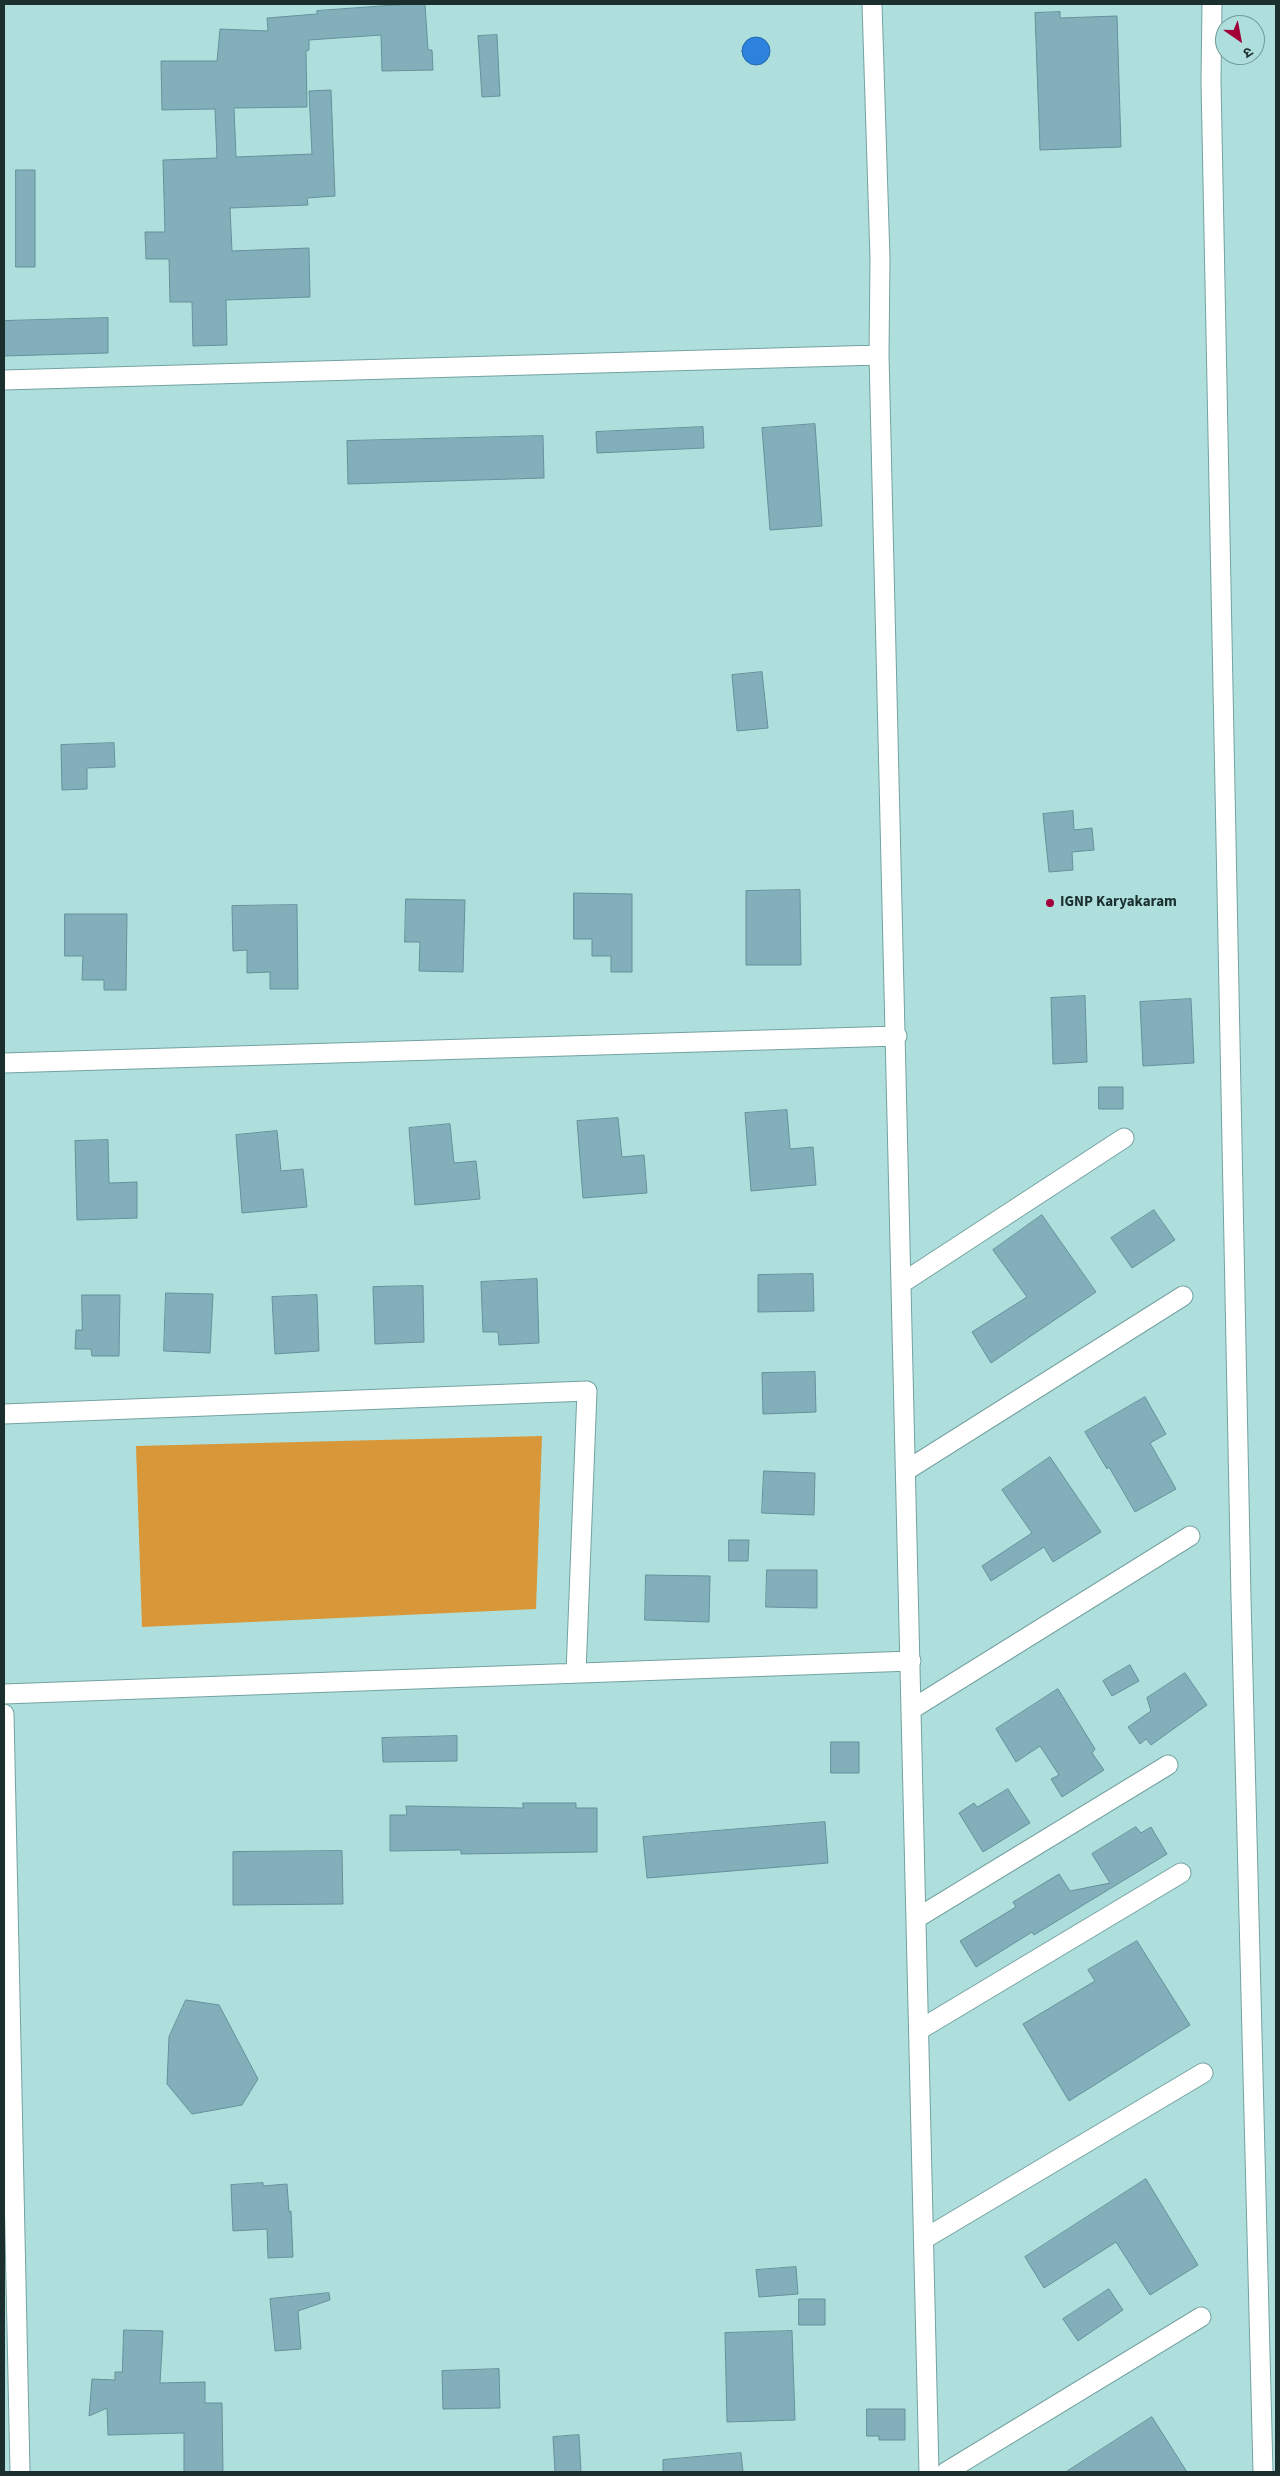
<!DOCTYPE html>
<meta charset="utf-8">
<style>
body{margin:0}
#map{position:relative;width:1280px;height:2476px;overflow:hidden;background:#aedfdd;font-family:"Source Sans 3","Noto Sans Devanagari",sans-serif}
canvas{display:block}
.frame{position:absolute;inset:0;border:5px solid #1b2f2e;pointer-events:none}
.north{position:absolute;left:1215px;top:15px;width:50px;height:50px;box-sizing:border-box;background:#aedfdd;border:1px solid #739997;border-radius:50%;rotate:147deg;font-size:14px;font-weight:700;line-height:20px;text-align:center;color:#1b2f2e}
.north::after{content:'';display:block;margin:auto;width:18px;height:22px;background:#a10138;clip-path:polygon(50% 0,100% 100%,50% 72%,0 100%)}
</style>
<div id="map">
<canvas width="1280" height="2476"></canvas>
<div class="frame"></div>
<div class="north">उ</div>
</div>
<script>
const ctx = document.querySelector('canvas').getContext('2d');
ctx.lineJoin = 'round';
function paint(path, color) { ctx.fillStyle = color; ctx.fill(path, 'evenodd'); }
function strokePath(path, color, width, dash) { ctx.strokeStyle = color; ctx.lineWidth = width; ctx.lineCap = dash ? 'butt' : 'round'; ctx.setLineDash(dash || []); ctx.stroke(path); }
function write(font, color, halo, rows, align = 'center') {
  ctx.font = font + ' "Source Sans 3",sans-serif'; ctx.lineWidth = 4; ctx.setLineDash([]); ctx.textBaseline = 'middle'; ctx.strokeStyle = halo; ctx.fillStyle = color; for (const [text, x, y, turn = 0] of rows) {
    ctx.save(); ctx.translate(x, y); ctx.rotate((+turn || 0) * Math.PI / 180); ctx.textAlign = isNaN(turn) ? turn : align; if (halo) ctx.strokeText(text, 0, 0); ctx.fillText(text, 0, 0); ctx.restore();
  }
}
const green = new Path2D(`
 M542,1436L536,1609L142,1627L136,1446Z`);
const water = new Path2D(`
 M742 51a14 14 0 1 1 28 0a14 14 0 1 1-28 0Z`);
const building = new Path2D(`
 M409,4H425L428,50H432L433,70L382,71L381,35L309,40V50L306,51L307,107L234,108L236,157L312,154L309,91L331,90L335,196L307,198L308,205L230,208L232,251L309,248L310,297L226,300L227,345L193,346L192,302H170L169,259H146L145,232H165L163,160L217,158L215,109L162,110L161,61H217L220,29L268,31L267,18L317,14V11Z
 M1060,12V18L1117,16L1121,147L1040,150L1035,13Z
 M497,35L500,96L482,97L478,36Z
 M16,170H35V267H16Z
 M108,318V353L4,356V321Z
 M815,424L822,526L770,530L762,428Z
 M703,427L704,448L597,453L596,432Z
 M543,436L544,478L348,484L347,441Z
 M762,672L768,728L737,731L732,675Z
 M114,743L115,767L87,768V789L62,790L61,745Z
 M1073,811L1074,830L1092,828L1094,850L1072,852L1073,870L1049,872L1043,814Z
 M800,890L801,965H746V891Z
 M574,893L632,894V972H611V956H592V939H574Z
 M406,899L465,900L463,972L419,971L420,942H405Z
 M297,905L298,989H270V972L247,973V950L233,951L232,906Z
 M65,914H127L126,990H104V980H82L83,956H65Z
 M1085,996L1087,1062L1053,1064L1051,998Z
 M1191,999L1194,1063L1143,1066L1140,1002Z
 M1099,1087H1123V1109H1099Z
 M787,1110L790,1149L813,1147L816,1185L751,1191L745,1113Z
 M618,1118L622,1157L644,1155L647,1193L583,1198L577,1121Z
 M450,1124L454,1163L476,1161L480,1199L415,1205L409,1128Z
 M277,1131L281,1171L303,1169L307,1207L242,1213L236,1135Z
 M108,1140L109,1183L137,1182V1218L77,1220L75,1141Z
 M1154,1210L1175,1240L1132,1268L1111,1238Z
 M1042,1215L1096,1292L991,1363L972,1332L1027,1297L993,1250Z
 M813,1274L814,1311L758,1312V1275Z
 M537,1279L539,1343L499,1345L498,1332H483L481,1282Z
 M423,1286L424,1342L375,1344L373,1287Z
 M166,1293L213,1294L210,1353L164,1351Z
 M82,1295H120L119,1356H92L91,1349H75L76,1330H82Z
 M317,1295L319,1351L275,1354L272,1297Z
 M815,1372L816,1412L763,1414L762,1373Z
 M1145,1397L1166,1434L1150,1443L1176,1489L1135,1512L1109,1467L1107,1469L1085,1432Z
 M1050,1457L1101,1532L1053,1562L1044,1547L991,1581L982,1566L1032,1533L1002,1490Z
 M764,1471L815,1473L814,1515L762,1513Z
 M729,1540H749L748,1561H729Z
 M767,1570H817V1608L766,1607Z
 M646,1575L710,1576L709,1622L645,1620Z
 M1130,1665L1139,1681L1112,1696L1103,1681Z
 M1185,1673L1207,1705L1151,1745L1146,1739L1140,1744L1128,1727L1151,1711L1147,1698Z
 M1058,1689L1095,1749L1092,1753L1104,1770L1062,1797L1051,1779L1059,1775L1040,1746L1016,1762L996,1729Z
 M457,1736V1761L383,1762L382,1738Z
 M831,1742H859V1773H831Z
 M1008,1789L1030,1823L983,1852L959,1813L974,1803L977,1807Z
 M523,1803H576V1808H597V1852L461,1854V1850L390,1851V1815H407L406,1806L523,1808Z
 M825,1822L828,1863L647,1878L643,1837Z
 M1136,1827L1141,1833L1151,1827L1167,1854L1034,1935L1032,1932L976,1967L960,1941L1016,1907L1013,1902L1059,1874L1070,1891L1110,1883L1092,1854Z
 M342,1851L343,1904L233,1905V1852Z
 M1137,1941L1190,2025L1069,2101L1023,2024L1095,1981L1088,1970Z
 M186,2000L219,2005L258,2079L242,2105L192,2114L167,2084L169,2037Z
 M1146,2179L1198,2265L1150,2295L1116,2242L1044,2288L1025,2257Z
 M263,2183V2186L287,2184L289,2212L291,2211L293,2257L268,2258L267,2229L233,2231L231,2185Z
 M796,2267L798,2294L759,2297L756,2270Z
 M1109,2289L1123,2310L1078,2341L1063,2319Z
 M329,2293L330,2300L298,2311L301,2349L275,2351L270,2299Z
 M799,2299H825V2325H799Z
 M124,2330L163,2331L160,2383L205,2382V2403H222L223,2472H184V2433L108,2435L107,2408L89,2416L92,2379L115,2380V2372H122Z
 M792,2331L795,2420L727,2422L725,2333Z
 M499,2369L500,2408L443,2409L442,2371Z
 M867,2409H905V2440H879V2436H867Z
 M1152,2417L1187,2472H1066Z
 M579,2435L581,2472H555L553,2437Z
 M741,2453L743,2472H663V2460Z`);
const minor = new Path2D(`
 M872,4L880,259L879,355L929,2472
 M1212,4L1211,81L1241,1598L1263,2472
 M4,380L879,355
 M4,1063L897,1036
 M902,1283L1124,1138
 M4,1414L587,1391L576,1673
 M907,1470L1183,1296
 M4,1694L911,1661
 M912,1709L1190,1536
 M4,1714L20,2472
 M917,1918L1168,1765
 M919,2030L1181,1873
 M924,2239L1203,2073
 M946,2472L1201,2317`);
const markers = [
 [1050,903,5,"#a10138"]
];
const poiNames = [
 ["IGNP Karyakaram",1060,903]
];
paint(green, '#d8983a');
paint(water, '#2c82dd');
strokePath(water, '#2769a8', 1);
paint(building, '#82afb9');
strokePath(building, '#65919b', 1);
strokePath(minor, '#74a2a1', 21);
strokePath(minor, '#fff', 19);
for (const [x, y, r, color] of markers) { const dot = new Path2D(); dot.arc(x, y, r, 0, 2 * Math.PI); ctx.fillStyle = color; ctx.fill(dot); strokePath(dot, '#aedfdd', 2); }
write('bold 15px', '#1b2f2e', '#aedfdd', poiNames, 'left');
</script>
